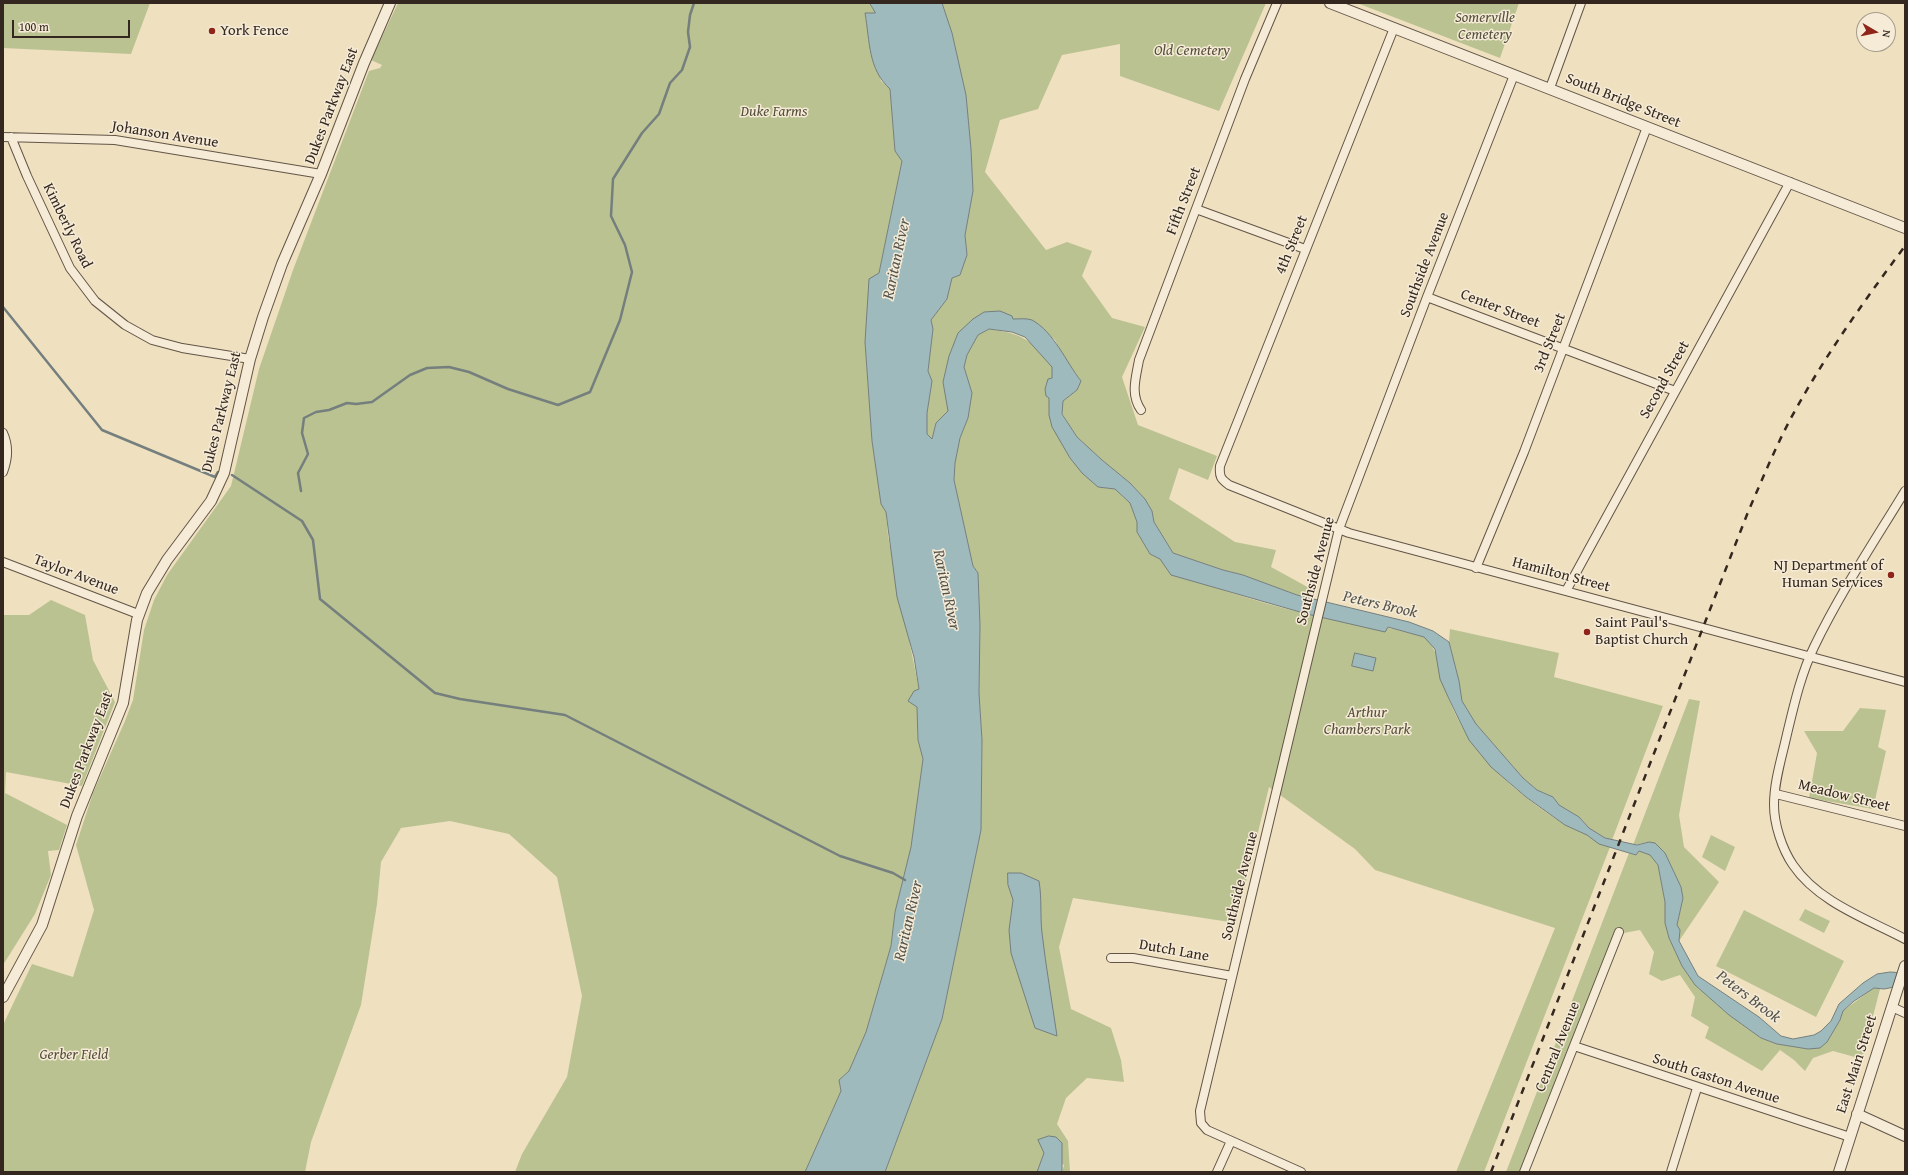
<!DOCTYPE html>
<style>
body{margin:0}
#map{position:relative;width:1908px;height:1175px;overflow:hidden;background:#efe0c0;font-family:"Gentium Book Plus",serif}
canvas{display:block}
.frame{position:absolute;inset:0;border:4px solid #33271f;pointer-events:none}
.north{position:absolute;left:1856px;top:12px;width:40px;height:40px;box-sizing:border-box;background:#f5ebd6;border:1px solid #a79d8d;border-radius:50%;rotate:99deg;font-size:11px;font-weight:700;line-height:16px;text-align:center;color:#33271f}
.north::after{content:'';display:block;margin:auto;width:14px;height:18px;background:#8f2418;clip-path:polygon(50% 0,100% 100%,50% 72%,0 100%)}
.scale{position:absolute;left:12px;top:20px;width:118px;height:18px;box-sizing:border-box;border:2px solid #33271f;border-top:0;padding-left:5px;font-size:12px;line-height:14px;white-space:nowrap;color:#33271f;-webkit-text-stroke:3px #f5ebd6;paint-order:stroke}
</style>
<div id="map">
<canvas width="1908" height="1175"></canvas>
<div class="frame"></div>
<div class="north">N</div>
<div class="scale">100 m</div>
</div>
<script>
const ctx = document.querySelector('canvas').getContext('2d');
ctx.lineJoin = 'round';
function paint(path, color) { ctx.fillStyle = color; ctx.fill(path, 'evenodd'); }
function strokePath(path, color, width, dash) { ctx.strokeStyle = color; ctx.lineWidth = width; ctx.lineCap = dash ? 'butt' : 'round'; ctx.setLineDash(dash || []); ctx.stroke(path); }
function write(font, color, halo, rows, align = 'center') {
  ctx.font = font + ' "Gentium Book Plus",serif'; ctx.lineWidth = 3; ctx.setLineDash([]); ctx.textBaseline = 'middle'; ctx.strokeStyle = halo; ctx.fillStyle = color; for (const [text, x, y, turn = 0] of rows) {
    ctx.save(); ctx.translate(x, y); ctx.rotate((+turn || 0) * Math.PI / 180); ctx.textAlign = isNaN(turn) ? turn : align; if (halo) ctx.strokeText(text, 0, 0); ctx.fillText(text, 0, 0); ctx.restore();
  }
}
const green = new Path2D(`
 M3,3H150L131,54L3,48Z
 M398,3H870L875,13L865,14L881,81L890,89L895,151L902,160L879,273L868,311L865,342L872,441L881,504L886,512L888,536L919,689L914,691L917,706L918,740L923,759L911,847L895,912L891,946L866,1032L849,1071L839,1080L841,1091L805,1172H515L522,1154L567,1077L582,996L557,877L509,834L450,821L401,828L381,862L377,904L361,1005L311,1142L305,1172H3V1025L32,964L73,977L94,910L76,845L93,793L125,721L133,700L144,630L154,600L167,575L231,486L259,369L293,270L369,71L380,68L382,65L371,60Z
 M942,3H1266L1219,111L1120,76V44L1062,55L1038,109L1000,120L985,172L1046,250L1067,242L1092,251L1082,276L1112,318L1145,327L1122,377L1138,425L1217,456L1208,480L1179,468L1169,499L1235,542L1276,550L1271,567L1313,590L1311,598L1297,595L1243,575L1223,570L1173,553L1154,522L1152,511L1145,499L1130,483L1102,460L1077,437L1062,413L1063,401L1077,390L1081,381L1064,359L1055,340L1031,320L1013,319L958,333L949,356L943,382L949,411L936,423L932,439L927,434V413L932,381L928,371L933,329L931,320L947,299L952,278L960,275L967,255L965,235L973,191L971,149L966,95L952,33Z
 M1357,3H1519L1500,58Z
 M989,329C1023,334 1031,339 1053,367L1049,404L1063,444L1070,458L1098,487L1115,489L1130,503L1137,522V532L1150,554L1160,558L1171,574C1222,589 1274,608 1326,618C1352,623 1380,625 1406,632C1411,633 1419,634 1424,637C1439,646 1442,683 1449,700C1472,756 1514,792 1564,824C1571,828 1579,831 1586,834C1595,839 1600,844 1610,847L1484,1172H1456L1555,928L1375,870L1355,849L1269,787L1236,923L1073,898L1059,947L1071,1009L1111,1028L1121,1060L1124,1082L1087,1078L1066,1098L1057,1124L1068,1141L1070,1172H1062L1064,1165L1044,1153L1037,1172H885L942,1019L981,830L982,740L979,693L980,625L978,573L973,566L954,480L955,463L960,438L968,418L972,393L964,367L967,355L978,335Z
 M51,600L85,615L93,660L115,702L82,786L6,772L5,793L67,825L59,850L48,851L51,875L35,914L3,965V615H29Z
 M1450,629L1559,653L1554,677L1663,706L1612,840L1605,838L1589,828L1579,817L1559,805L1553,797L1537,790L1523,778L1476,724L1462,701L1459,681L1449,642Z
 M1689,699L1700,701L1679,815L1684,847L1719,882L1679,941L1680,930L1677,925L1683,898L1681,887L1665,853L1649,842L1633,845Z
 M1860,708L1886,710L1878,747L1886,751L1873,809L1809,798L1817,753L1804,731H1843Z
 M1711,835L1735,847L1725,871L1702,857Z
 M1639,851L1650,854L1658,865L1665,902V923L1669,938L1682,966L1695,985L1729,1015L1761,1038L1777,1044L1808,1049L1827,1042L1840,1020L1843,1011L1868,992L1874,988L1880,989L1862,1059L1833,1051L1813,1058L1805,1071L1794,1060L1780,1050L1762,1071L1705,1038L1709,1027L1691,1016L1695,997L1680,975L1662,981L1649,974L1654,952L1640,930L1613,935L1519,1172H1506L1629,853L1636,855Z
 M1805,909L1830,921L1824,933L1799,920Z
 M1744,910L1844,961L1816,1017L1716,966Z`);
const water = new Path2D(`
 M870,3H942L952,33L966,95L971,149L973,191L965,235L967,255L960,275L952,278L947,299L931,320L933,329L928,371L932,381L927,413V434L932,439L936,423L948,411L943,382L949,356L958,333L973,319L984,312L1000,311L1012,316L1013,319C1018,319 1027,318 1032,320C1054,332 1066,362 1081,381L1077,390L1063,401L1062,414L1077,437L1102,460L1130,483L1145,499L1152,511L1154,522L1173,553L1223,570L1243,575L1297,595L1409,622L1433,631L1449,642L1459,681L1462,701L1476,724L1523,778L1537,790L1553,797L1559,805L1579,817L1589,828L1605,838L1637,845L1649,842L1655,843L1665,853L1681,887L1683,898L1677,925L1680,930L1679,941L1698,976L1759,1017L1781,1036L1793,1039L1814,1035L1821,1031L1831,1021L1839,1004L1863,983L1877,974L1890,972L1905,973V985L1884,989L1874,988L1854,1001L1843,1011L1840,1020L1827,1042L1820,1048L1808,1049L1777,1044L1761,1038L1729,1015L1695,985L1682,966L1669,938L1665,923V902L1658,865L1650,855L1639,851L1636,855L1599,844L1587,835L1565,825L1526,797L1491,767L1469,740L1449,699L1440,679L1435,649L1424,637L1388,627L1385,632L1307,614L1171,575L1160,559L1150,554L1137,532V522L1130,503L1115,489L1098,487L1082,473L1070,458L1052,427L1049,415V398L1046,396L1045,389L1048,379L1052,378V367L1025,337L1012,332L989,329L978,335L967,355L964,367L972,393L968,418L960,438L955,463L954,480L973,566L978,573L980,625L979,693L982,740L981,830L942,1019L885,1172H805L841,1091L839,1080L849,1071L866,1032L891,946L895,912L911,847L923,759L918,740L917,707L908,701L914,691L919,689L914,657L897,597L886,512L881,504L872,441L865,342L869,279L879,273L902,161L895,151L890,89C868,69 870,42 865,13H875Z
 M1355,653L1376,658L1373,671L1352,666Z
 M1008,873H1021L1039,881C1042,899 1040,915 1042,933C1046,967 1052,1002 1057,1036L1035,1028L1011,953L1009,930L1013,900L1008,885Z
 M1049,1136L1056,1137L1062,1143V1172H1037L1044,1153L1038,1140Z`);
const stream = new Path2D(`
 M3,307L102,430L215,477L218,472
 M232,475L302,521L313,540L320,599L435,693L460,699L565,715L840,856L893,873L905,880
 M301,491L298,473L308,454L302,433L304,418L316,412L329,410L347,403L356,404L372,402L410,375L427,368L449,367L469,372L508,389L558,405L590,392L620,320L632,272L625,245L611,216L613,179L642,133L659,114L670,83L682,70L690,47L688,32L690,15L694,3`);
const minor = new Path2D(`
 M1394,28L1220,466C1219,477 1221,479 1229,485L1349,533L1905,682
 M1550,88L1581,3
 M3,137L115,140L321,174
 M11,137L27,176L70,268L95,301L125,325L152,340L182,348L250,359
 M1196,209L1305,249
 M1427,297L1675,391
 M1141,410C1130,394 1136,378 1139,360L1245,79L1277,3
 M3,433C9,446 8,459 3,472
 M1905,491C1874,542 1840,593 1814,647C1801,674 1794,705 1787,734C1782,757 1774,781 1774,805C1774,824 1782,849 1793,865C1818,902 1867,919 1905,939
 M3,562L138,614
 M1476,568L1524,452L1647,127
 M1566,591L1790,182
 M1776,794L1905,826
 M1111,958H1133L1232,976
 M1892,1007L1905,1013
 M1574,1046L1850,1137
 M1217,1172L1231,1141
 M1301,1172L1207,1130L1201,1123L1200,1111L1339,529L1427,297L1514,75
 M1524,1172L1619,932
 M1671,1172L1697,1088`);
const tertiary = new Path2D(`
 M1330,3L1905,228
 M3,997L42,925L77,816L123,703L137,620L147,593L167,560L211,501L224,473L250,359L263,317L282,264L321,174L364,63L390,3
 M1857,1114L1905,1136
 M1839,1172L1905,966`);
const rail = new Path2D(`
 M1491,1172L1748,512C1762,480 1775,448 1791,418C1824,357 1864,301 1905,246`);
const markers = [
 [212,31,4,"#8f2418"],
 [1891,575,4,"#8f2418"],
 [1587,632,4,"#8f2418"]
];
const parkNames = [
 ["Somerville",1485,18],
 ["Cemetery",1485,35],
 ["Old Cemetery",1192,51],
 ["Duke Farms",774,112],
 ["Arthur",1367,713],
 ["Chambers Park",1367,730],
 ["Gerber Field",74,1055]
];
const poiNames = [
 ["York Fence",220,31],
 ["NJ Department of",1883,566,"right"],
 ["Human Services",1883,583,"right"],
 ["Saint Paul's",1595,623],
 ["Baptist Church",1595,640]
];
const streetNames = [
 ["South Bridge Street",1623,101,22],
 ["Dukes Parkway East",332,106,-69],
 ["Johanson Avenue",165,135,9],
 ["Fifth Street",1184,201,-69],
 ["Kimberly Road",67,226,64],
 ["4th Street",1292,245,-68],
 ["Southside Avenue",1425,265,-69],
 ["Center Street",1500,309,21],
 ["3rd Street",1550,343,-68],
 ["Second Street",1665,380,-61],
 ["Dukes Parkway East",222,412,-76],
 ["Southside Avenue",1316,571,-75],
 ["Taylor Avenue",76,575,21],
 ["Hamilton Street",1561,575,15],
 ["Dukes Parkway East",87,750,-69],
 ["Meadow Street",1844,796,14],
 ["Southside Avenue",1240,886,-76],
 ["Dutch Lane",1174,951,10],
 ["Central Avenue",1558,1047,-68],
 ["East Main Street",1857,1064,-72],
 ["South Gaston Avenue",1716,1079,18]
];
const waterNames = [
 ["Raritan River",897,259,-78],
 ["Raritan River",946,590,78],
 ["Peters Brook",1380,605,13],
 ["Raritan River",909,921,-77],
 ["Peters Brook",1748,997,37]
];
paint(green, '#bbc291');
paint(water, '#9fbabd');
strokePath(water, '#747f7e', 1);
strokePath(stream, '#747f7e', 2.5);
strokePath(minor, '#625547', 10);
strokePath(tertiary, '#625547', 12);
strokePath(minor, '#f5ebd6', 8);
strokePath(tertiary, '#f5ebd6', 10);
strokePath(rail, '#33271f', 2.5, [7, 7]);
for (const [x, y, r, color] of markers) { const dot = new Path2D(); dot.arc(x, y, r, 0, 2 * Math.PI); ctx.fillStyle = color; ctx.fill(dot); strokePath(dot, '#f5ebd6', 1.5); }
write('italic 15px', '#554e3c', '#f5ebd6', parkNames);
write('15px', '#33271f', '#f5ebd6', poiNames, 'left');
write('15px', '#33271f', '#f5ebd6', streetNames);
write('italic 16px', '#53534e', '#f5ebd6', waterNames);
</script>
